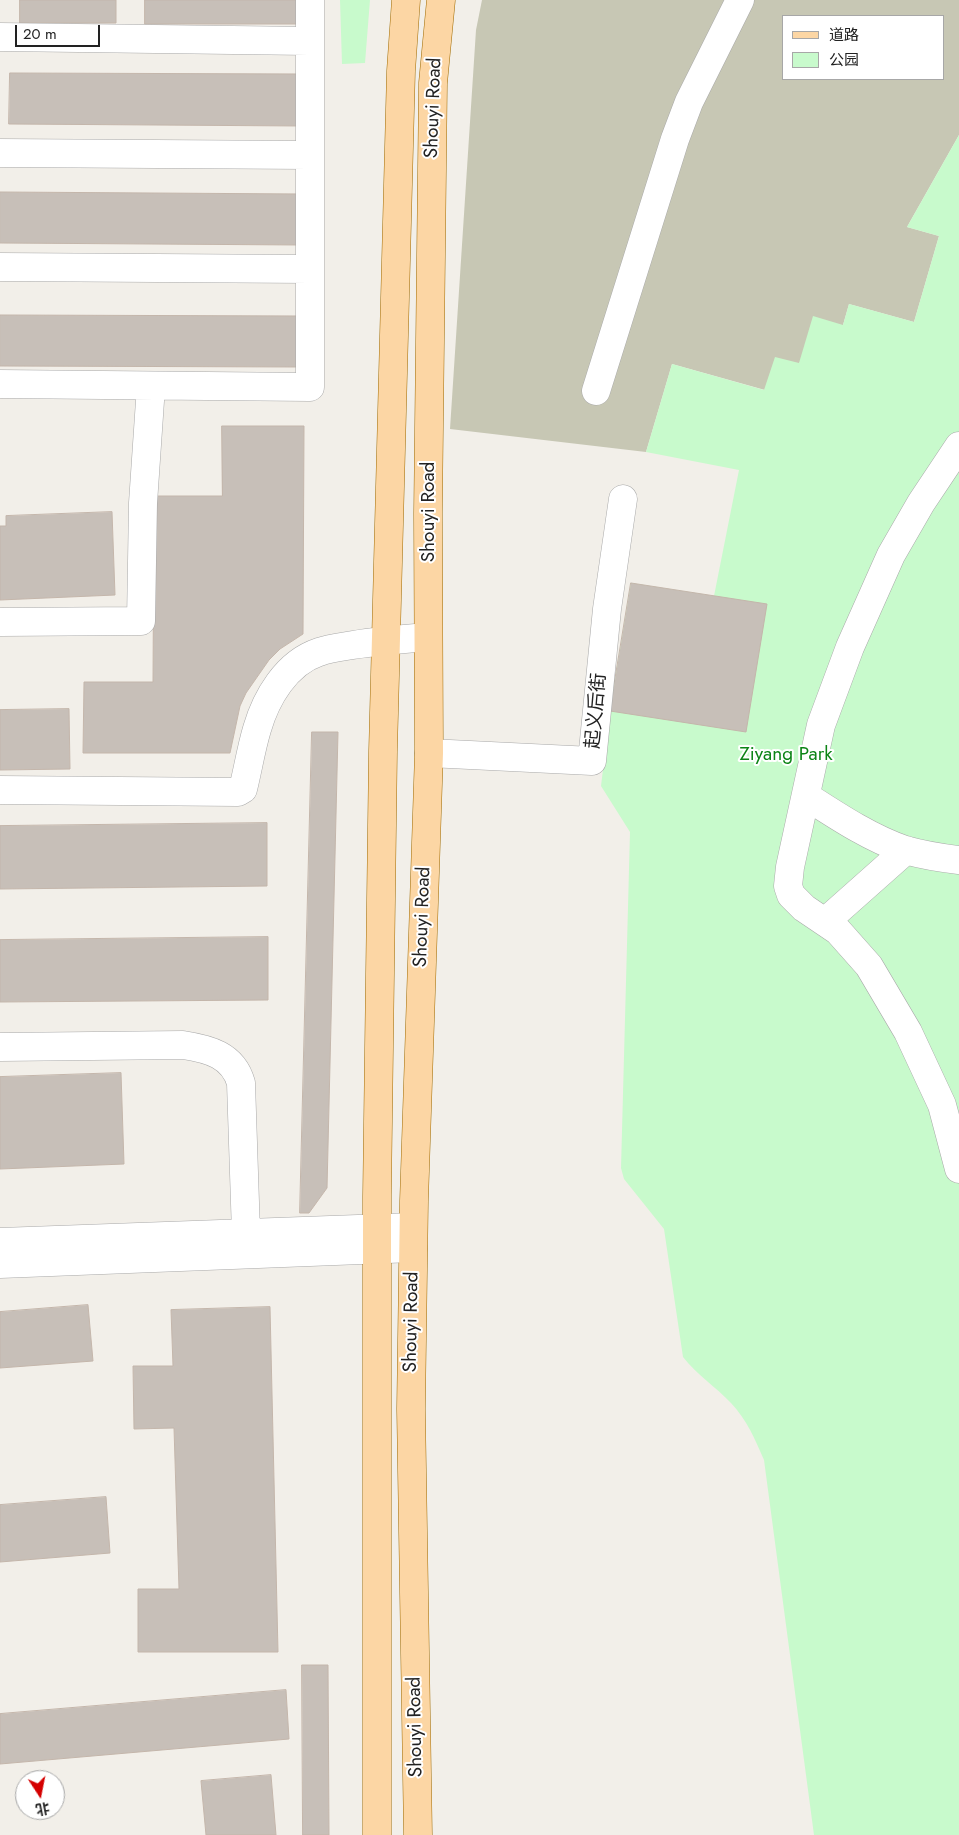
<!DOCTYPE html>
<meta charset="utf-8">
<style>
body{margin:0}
#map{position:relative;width:959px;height:1835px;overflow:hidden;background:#f2efe9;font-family:Jost,"Noto Sans SC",sans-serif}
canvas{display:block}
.legend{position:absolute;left:782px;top:15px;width:162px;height:65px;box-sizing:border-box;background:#fff;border:1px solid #a7a7a7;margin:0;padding:6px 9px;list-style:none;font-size:15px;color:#222}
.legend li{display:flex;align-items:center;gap:10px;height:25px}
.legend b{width:25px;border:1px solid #a7a7a7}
.north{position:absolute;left:15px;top:1770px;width:50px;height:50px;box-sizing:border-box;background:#fff;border:1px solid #a7a7a7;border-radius:50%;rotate:169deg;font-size:14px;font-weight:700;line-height:20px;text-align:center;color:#222}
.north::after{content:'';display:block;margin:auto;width:18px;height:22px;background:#d40000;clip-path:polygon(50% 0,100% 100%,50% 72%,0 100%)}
.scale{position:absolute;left:15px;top:25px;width:85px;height:22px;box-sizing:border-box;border:2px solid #222;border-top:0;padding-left:6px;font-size:15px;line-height:18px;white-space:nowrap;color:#222;-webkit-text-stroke:4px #fff;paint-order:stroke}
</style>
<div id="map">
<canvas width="959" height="1835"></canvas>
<ul class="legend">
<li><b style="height:6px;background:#fcd6a4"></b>道路</li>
<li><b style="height:14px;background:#c8facc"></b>公园</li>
</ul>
<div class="north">北</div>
<div class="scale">20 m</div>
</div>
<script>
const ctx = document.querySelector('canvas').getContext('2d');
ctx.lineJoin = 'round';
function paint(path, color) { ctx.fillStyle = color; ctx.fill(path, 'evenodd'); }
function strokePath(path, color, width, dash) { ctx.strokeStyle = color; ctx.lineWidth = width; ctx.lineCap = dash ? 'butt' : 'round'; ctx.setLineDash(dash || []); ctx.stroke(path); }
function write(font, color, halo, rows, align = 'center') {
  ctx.font = font + ' Jost,"Noto Sans SC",sans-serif'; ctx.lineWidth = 4; ctx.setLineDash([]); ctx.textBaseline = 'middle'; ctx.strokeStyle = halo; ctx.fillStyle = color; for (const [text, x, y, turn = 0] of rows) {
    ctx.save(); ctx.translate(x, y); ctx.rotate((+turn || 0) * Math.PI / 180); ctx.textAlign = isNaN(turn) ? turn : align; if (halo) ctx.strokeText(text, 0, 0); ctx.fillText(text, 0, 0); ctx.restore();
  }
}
const construction = new Path2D(`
 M482,0H959V135L907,227L939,236L914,322L849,304L843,325L799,363L765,390L672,364L646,452L450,429L476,30ZM783,16H943V79H783Z`);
const park = new Path2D(`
 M340,0H370L365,63L342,64Z
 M959,135V1835H814L764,1460C755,1439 747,1420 731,1403C716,1387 697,1375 683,1357L664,1229L624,1179L621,1168L630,832L601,786L610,711L631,583L714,596L739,470L646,452L672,364L764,390L775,357L799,363L813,316L843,325L849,304L914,322L939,236L907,227Z`);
const building = new Path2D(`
 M20,0H116V23H20Z
 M145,0H305V24H145Z
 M10,73L302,74L301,126L9,124Z
 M0,192L301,194V245L0,243Z
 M0,315L300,316V367L0,366Z
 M222,426H304L303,634L280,649L269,660L246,693L240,706L230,753H83L84,682H153L154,496H222Z
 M112,512L115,595L0,600V526H6V516Z
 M631,583L767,604L746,732L610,711Z
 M69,709L70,769L0,770V710Z
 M312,732H338L327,1188L309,1213H300Z
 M267,823V886L0,889V826Z
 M268,937V1000L0,1002V940Z
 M121,1073L124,1164L0,1169V1077Z
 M88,1305L93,1361L0,1368V1312Z
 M270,1307L278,1652H138V1589H179L174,1428L134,1429L133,1366H173L171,1310Z
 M106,1497L110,1553L0,1562V1505Z
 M302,1665H328L329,1835H303Z
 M286,1690L289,1739L0,1764V1714Z
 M271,1775L276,1835H206L201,1781Z`);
const minor = new Path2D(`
 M0,37L309,41
 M0,153L309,155
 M0,267L310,269
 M0,384L310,387V0
 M596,391L675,139L689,102L740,0
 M959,446L921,503L891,555L850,647L821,725L790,867L788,886L791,895L804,908L838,931L869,966L908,1032L942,1105L959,1169
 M0,622L141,621L143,503L151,386
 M429,753L592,761L607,609L623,499
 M0,790L238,792L243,789C248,769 251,749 257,729C266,698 286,663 319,652C330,648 341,647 353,645C378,641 403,639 428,637
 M806,796C837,816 870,838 905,850C923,855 941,858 959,860
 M826,921L906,850
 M0,1047L183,1045C209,1049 233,1055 241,1083L246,1233
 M0,1242L413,1227
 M0,1264L413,1248`);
const major = new Path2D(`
 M377,1835V1196L383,751L401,71L406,0
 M418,1835L411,1409L414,1201L429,753L428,513L433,83L441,0`);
const streetNames = [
 ["Shouyi Road",434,108,-88],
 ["Shouyi Road",429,512,-90],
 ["起义后街",597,711,-85],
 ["Shouyi Road",423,917,-88],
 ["Shouyi Road",412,1322,-89],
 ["Shouyi Road",416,1727,-91]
];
const parkNames = [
 ["Ziyang Park",786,755]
];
paint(construction, '#c7c7b4');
paint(park, '#c8facc');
paint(building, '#c7bfb8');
strokePath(building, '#c4b6ab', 1);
strokePath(minor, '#a9a9a9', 29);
strokePath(major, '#a06b00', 29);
strokePath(minor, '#fff', 28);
strokePath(major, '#fcd6a4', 28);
write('19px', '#222', '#fff', streetNames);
write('19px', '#0c8416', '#fff', parkNames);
</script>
